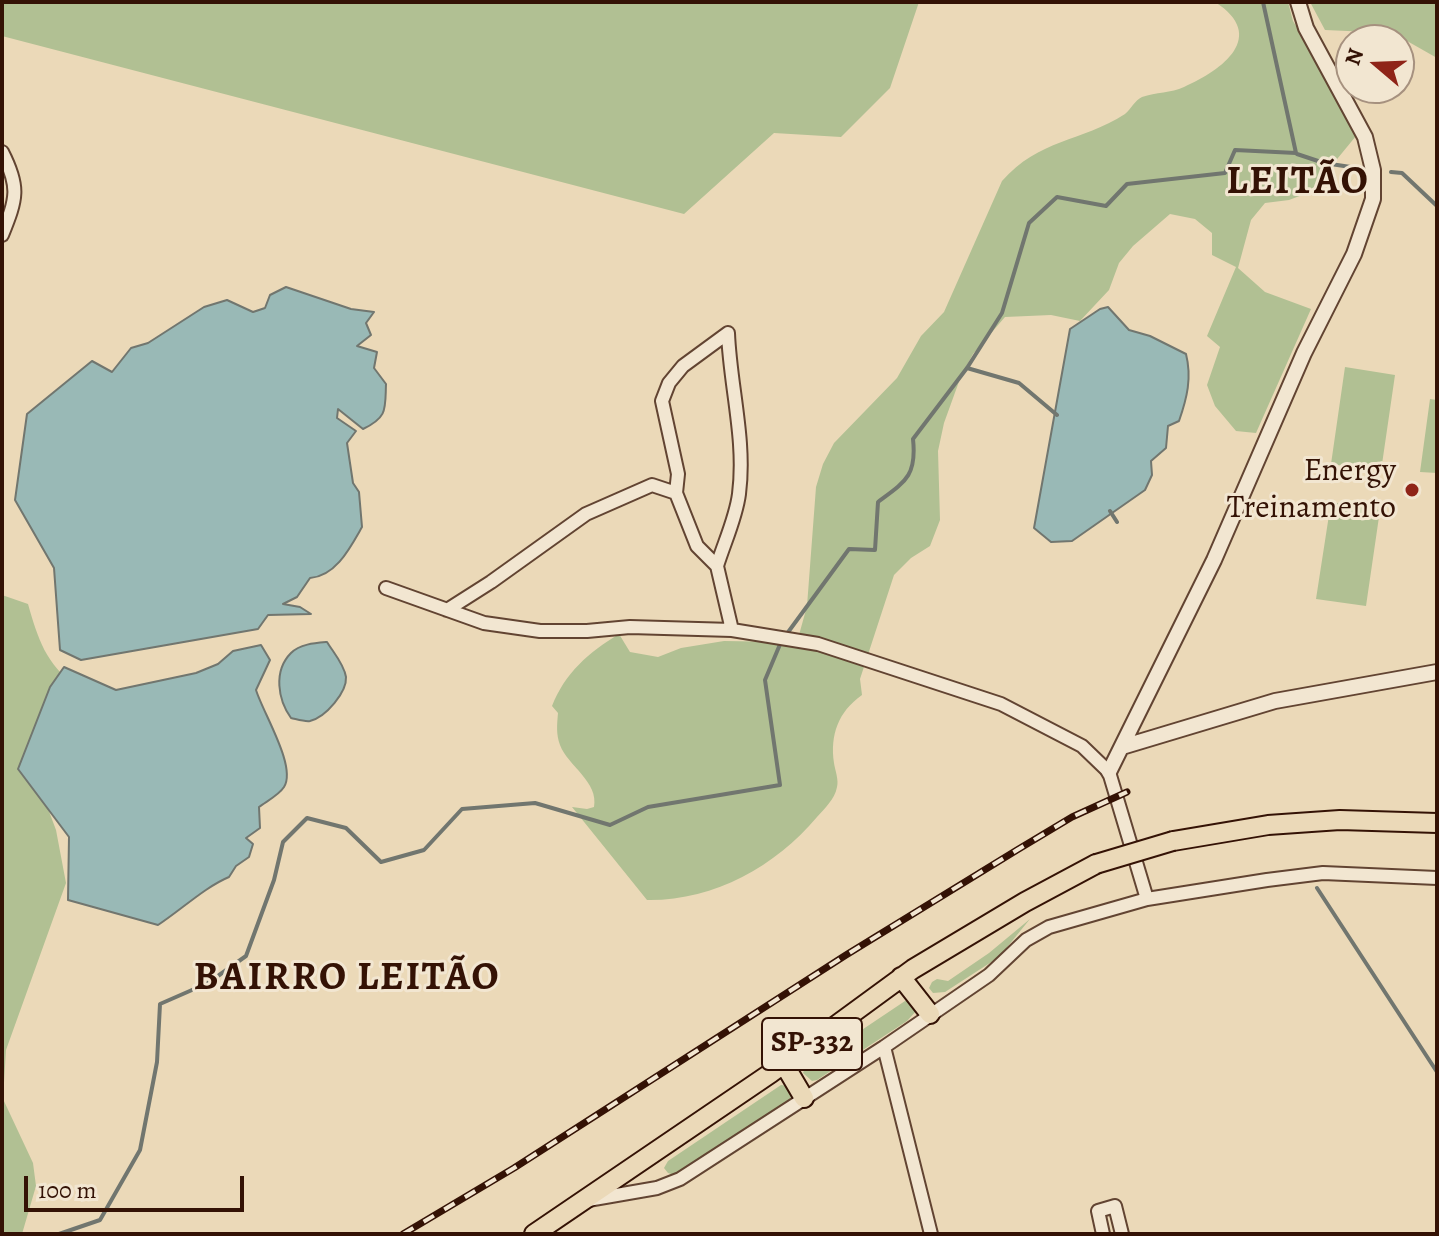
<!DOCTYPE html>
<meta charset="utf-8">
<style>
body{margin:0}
#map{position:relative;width:1439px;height:1236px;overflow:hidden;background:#ebd9b8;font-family:Alegreya,serif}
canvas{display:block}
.frame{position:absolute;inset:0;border:4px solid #341205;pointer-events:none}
.north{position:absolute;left:1335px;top:24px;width:80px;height:80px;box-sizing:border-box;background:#f2e6d1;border:2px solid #a6917f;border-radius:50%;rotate:289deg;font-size:22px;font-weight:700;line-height:32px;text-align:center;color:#341205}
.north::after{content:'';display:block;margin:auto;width:28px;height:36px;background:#8f2418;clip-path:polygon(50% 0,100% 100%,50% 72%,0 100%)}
.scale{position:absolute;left:24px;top:1176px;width:220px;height:36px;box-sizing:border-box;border:4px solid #341205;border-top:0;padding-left:10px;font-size:24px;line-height:28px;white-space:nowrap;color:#341205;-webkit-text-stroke:6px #f2e6d1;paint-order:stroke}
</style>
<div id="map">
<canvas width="1439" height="1236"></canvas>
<div class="frame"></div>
<div class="north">N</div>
<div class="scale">100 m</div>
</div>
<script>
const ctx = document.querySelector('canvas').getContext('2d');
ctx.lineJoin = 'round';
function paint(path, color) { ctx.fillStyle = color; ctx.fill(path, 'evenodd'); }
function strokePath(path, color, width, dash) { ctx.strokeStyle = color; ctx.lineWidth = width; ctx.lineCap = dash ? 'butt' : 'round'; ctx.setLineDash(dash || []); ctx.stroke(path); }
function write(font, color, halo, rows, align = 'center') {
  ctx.font = font + ' Alegreya,serif'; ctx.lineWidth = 6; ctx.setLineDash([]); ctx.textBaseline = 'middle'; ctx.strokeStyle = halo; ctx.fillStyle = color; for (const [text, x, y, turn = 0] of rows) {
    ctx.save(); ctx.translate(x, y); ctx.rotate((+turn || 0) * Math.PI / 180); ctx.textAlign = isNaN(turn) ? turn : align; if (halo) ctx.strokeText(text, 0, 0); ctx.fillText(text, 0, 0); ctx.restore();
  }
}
const green = new Path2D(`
 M2,2H919L890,88L841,137L774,133L684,214L2,36Z
 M1215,2H1288L1293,21L1324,72L1356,136L1310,192L1289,200L1265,203L1251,220L1238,268L1265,292L1311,309L1256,433L1236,431L1215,406L1207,385L1220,347L1207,336L1236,267L1212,255V233L1195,219L1170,214L1133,246L1119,263L1109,290L1080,321L1051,315L1005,317L973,354L961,376L944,423L938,451L940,520L930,546L911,558L894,575L860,679L862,695C838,712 830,735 834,763C835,770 839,780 837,787C835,799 824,809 817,817C775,867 713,901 647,900L572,807L587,809L594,807C599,782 568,766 560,745C556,734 557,725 558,713L552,706C565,673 589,652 619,634L630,652L658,657L681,648L724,641L788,642L799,635L807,606L816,487L823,464L834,443L897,378L921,336L944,312L1002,181C1039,139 1081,142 1125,114C1131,109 1135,100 1142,97C1156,92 1171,93 1184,87C1223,70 1268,36 1215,2Z
 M1310,2H1437V58L1393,33L1325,30Z
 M1345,367L1395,375L1381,471L1331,464Z
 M1430,399L1437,400V473L1420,472Z
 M1331,502L1380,510L1366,606L1316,599Z
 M2,595L28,604C38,639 46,664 76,686L44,798L56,830L66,883L6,1050L3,1099L33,1163L36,1186L22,1234H2Z
 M1030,919L999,957L945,992L933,993L929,988L932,982L937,979L948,981L989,953Z
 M905,1001L914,1002L917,1010L907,1021L817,1080L812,1081L803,1073L805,1068Z
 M781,1085L790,1086L792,1093L790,1100L674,1175L668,1173L664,1168L668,1161Z`);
const water = new Path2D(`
 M286,287L351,309L374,312L366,323L371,335L357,346L377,352L374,368L386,384C385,409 388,417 363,429L338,409L337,418L356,431L347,443L353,483L359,492L362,527C350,548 336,576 310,578L297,597L283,604L300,607L311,614L268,615L258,629L81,660L60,650L54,568L15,500L27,414L92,361L112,372L131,348L148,343L204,307L227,300L253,312L265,308L270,295Z
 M1108,307L1129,330L1150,336L1186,354C1192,378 1187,398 1179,421L1168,426L1166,448L1151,461L1152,475L1145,490L1072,541L1051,542L1034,528L1070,329L1100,309Z
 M327,642C333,652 344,664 346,677C347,692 326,717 310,721C305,722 296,719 291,718C278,700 273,671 291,653C300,644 315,643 327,642Z
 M261,645L270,660L256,690C263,713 297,767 284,787C279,795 267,801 259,807L260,828L246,838L253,844L249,857L236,866L229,877C205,887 181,910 158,925L68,900L69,837L18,769L50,687L64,667L116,690L196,673L218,664L233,651Z`);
const stream = new Path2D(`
 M1297,154L1324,163L1364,169
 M1391,172L1402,173L1437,206
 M967,368L1019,383L1057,415
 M1110,511L1117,522
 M786,635L849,549L875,550L878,502C905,482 917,476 913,439L967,368L1002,313L1029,223L1057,197L1106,206L1127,184L1225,173L1235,150L1296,153L1263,2
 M1317,888L1437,1072
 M59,1234L100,1220L140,1150L157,1062L160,1004L208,983L246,956L274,880L283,842L307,818L346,828L381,862L424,850L462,809L535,803L610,825L648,807L780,785L765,680L781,642`);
const minor = new Path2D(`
 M2,152C20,187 17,198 2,235
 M717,566C724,543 736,518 739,494C746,440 730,386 728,333L683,366L669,383L662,401L678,474L676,493L697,546L717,566L732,630
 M386,588L484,623L540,631H587L630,627L732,630L818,644L1001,704L1082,746L1109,772L1147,899
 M447,610L491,582L586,514L652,485L676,493
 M884,1047L931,1234
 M588,1200L657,1188L680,1179L884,1047L989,975L1026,940L1049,927L1147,899L1267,880L1323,873L1437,878
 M1103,1234L1098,1211L1115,1206L1122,1234`);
const tertiary = new Path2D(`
 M1122,747L1275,701L1437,672
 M1109,772L1214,560L1304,353L1354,254L1373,199V170L1365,137L1306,28L1298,2`);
const primary = new Path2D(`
 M1173,841L1268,825L1340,820L1437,823
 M901,977L930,1014
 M784,1064L804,1098
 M534,1234L771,1073L913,969L1025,902L1096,864`);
const rail = new Path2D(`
 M403,1234L514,1168L846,955L1017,850L1072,817L1127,792`);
const primaryBridge = new Path2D(`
 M1096,864L1173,841`);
const markers = [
 [1412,490,8,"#8f2418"]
];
const shields = [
 [812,1044,100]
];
const shieldNames = [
 ["SP-332",812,1044]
];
const poiNames = [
 ["Energy",1396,472],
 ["Treinamento",1396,509]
];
const districtNames = [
 ["LEITÃO",1298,183],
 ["BAIRRO LEITÃO",347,979]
];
paint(green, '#b1c093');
paint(water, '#99b9b6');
strokePath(water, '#71766f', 2);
strokePath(stream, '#71766f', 4);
strokePath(minor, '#624432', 16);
strokePath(tertiary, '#624432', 18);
strokePath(primary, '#341205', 22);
strokePath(minor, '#f2e6d1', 12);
strokePath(tertiary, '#f2e6d1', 14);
strokePath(primary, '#ebd9b8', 18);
strokePath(rail, '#341205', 7);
strokePath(rail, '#f2e6d1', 4, [12]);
strokePath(primaryBridge, '#341205', 22, []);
strokePath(primaryBridge, '#ebd9b8', 18);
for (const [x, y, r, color] of markers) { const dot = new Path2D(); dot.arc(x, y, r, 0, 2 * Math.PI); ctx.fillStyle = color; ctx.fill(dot); strokePath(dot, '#f2e6d1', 3); }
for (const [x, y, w] of shields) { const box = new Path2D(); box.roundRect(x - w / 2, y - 26, w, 52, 6); ctx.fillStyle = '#f2e6d1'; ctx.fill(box); strokePath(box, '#341205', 2); }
write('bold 30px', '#341205', null, shieldNames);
write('32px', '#341205', '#f2e6d1', poiNames, 'right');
ctx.letterSpacing = '2px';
write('bold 40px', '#341205', '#f2e6d1', districtNames);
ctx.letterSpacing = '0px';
</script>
